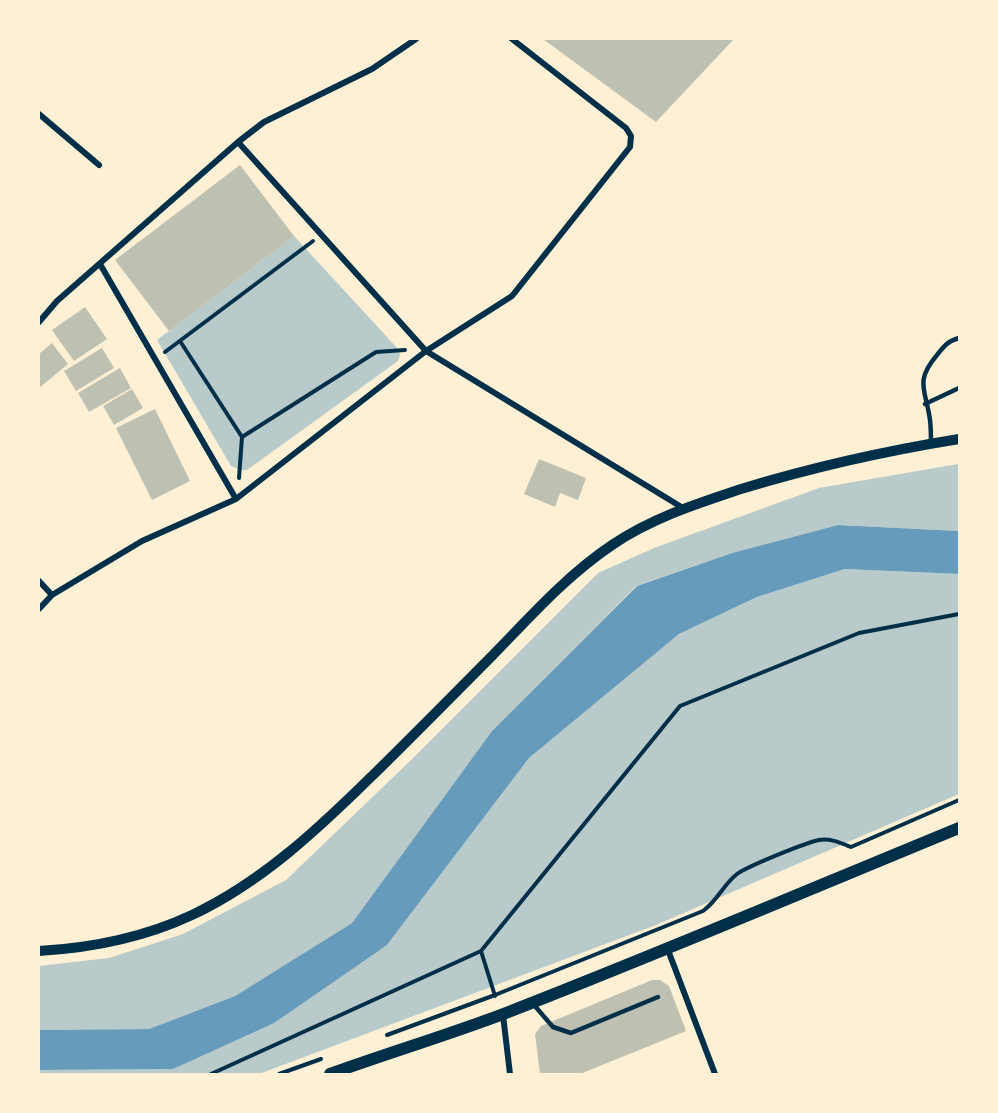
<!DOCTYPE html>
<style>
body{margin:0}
#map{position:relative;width:998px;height:1113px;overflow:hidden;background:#fdf0d5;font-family:Bitter,serif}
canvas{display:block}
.frame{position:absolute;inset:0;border:40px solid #fdf0d5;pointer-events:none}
</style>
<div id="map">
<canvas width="998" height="1113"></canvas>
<div class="frame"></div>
</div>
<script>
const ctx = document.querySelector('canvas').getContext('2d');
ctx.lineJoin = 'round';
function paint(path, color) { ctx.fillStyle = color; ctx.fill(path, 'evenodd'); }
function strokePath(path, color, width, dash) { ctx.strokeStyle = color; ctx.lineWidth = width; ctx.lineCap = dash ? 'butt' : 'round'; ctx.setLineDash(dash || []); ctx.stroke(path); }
const green = new Path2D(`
 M294,236L399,350L400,355L398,361L247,470H240L231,466L157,340Z
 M958,464L959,531L838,525L732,553L636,586L492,731L352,923L235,996L149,1029L39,1030V966L109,958L183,934L286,880L409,762L598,573L654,548L819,488Z
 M845,569L959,574V794L656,925L259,1074H39V1070L173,1069L387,945L529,758L679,634L757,597Z`);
const water = new Path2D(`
 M838,525L959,531V574L845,569L757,597L679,634L529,758L387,945L274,1023L173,1069L39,1070V1030L149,1029L235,996L352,923L492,731L637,586L732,553Z`);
const building = new Path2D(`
 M543,39H734L656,122Z
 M240,165L294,236L169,331L115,260Z
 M85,307L107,339L74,361L52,330Z
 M52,343L68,364L39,388V354Z
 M102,348L114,368L76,391L64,371Z
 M120,368L131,388L89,412L78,393Z
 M132,389L143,408L114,425L103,406Z
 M155,409L190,481L152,500L116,428Z
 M539,459L586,478L578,500L560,493L555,507L524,494Z
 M652,980H660L669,986L686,1031L580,1074H540L535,1034L541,1026Z`);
const path = new Path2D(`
 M180,341L242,437L239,478
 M165,352L313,241
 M242,437L376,352L405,350
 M481,951L495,996
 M387,1035L495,995L703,911C718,900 723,885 737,874C748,866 805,843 819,840C830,838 841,843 851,847L959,800
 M211,1074L481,951L680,706L859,633L959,614
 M279,1074L321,1059`);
const service = new Path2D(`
 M925,404L959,388
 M931,444C931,436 931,428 930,420C926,390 914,382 937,355C944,346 948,341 959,338
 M534,1005L553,1027L571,1033L658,997`);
const minor = new Path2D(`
 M39,114L99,165
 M238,142L426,351L683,508
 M100,264L236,499
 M39,322L57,301L238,142L264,122L372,69L416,39
 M39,581L52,595
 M39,609L52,595L142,541L236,499L426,351L512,296L630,147L631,136L626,128L512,39
 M668,950L715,1074
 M503,1015L510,1074`);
const tertiary = new Path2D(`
 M39,951C91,948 145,937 192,915C262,882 318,829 372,776C413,736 452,696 492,656C530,617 566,576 612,545C652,518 696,504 741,489C813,467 885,451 959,439`);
const secondary = new Path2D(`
 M330,1074C388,1053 448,1035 506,1013C658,954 808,890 959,828`);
paint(green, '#b9caca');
paint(water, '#669bbc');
paint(building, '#bec0b2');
strokePath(path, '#003049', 4);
strokePath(service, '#003049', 4.5);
strokePath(minor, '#003049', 6);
strokePath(tertiary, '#003049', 10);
strokePath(secondary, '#003049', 12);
</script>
